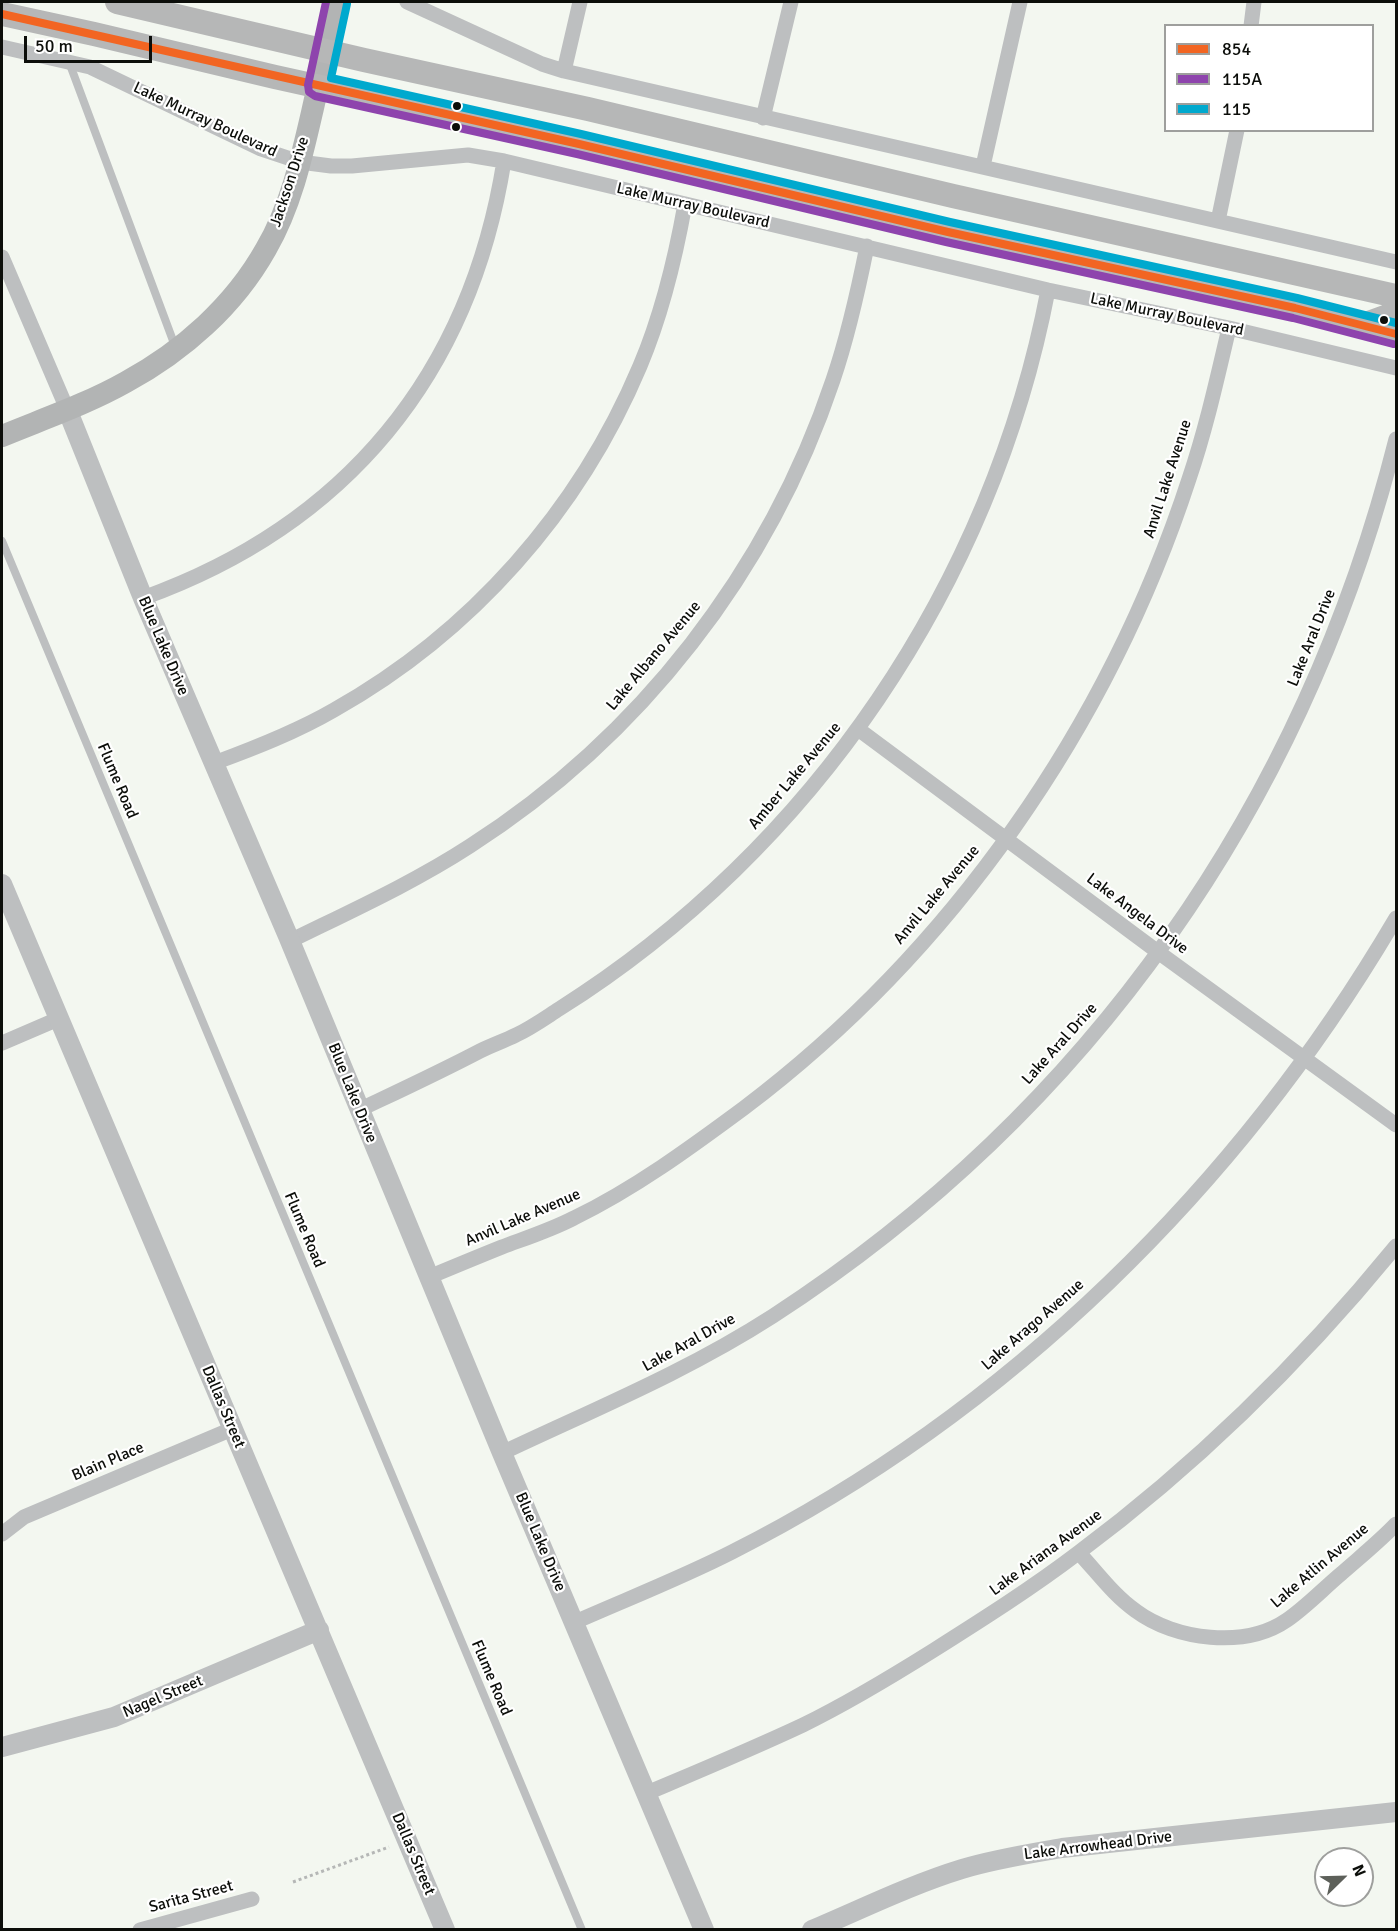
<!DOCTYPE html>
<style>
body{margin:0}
#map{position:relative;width:1398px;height:1931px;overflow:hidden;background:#f3f7f0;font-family:Signika,sans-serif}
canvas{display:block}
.frame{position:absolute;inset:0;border:3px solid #0c0e0a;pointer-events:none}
.legend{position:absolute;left:1164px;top:24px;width:210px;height:108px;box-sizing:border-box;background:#fff;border:2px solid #9e9f9d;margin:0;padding:8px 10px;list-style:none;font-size:18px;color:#0c0e0a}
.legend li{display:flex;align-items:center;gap:12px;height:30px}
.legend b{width:30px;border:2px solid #9e9f9d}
.north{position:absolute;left:1314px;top:1847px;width:60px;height:60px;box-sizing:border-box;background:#fff;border:2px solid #9e9f9d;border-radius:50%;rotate:67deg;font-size:16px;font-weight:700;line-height:24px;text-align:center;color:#0c0e0a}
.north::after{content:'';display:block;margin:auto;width:21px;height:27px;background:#5d605a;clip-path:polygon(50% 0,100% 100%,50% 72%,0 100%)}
.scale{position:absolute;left:24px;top:36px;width:128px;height:27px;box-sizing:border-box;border:3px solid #0c0e0a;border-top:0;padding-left:8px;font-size:18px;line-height:21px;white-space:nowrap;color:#0c0e0a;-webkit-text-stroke:4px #fff;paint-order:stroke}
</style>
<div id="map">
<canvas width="1398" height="1931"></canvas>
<div class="frame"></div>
<ul class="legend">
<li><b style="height:8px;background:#f26522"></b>854</li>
<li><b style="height:8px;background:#8e44ad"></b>115A</li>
<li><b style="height:8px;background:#00a9ce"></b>115</li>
</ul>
<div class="north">N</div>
<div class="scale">50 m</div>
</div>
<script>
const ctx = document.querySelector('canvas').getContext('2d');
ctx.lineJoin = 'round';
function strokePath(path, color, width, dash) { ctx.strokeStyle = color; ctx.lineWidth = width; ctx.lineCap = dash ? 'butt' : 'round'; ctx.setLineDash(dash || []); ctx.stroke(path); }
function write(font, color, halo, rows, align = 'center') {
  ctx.font = font + ' Signika,sans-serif'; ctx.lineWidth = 4.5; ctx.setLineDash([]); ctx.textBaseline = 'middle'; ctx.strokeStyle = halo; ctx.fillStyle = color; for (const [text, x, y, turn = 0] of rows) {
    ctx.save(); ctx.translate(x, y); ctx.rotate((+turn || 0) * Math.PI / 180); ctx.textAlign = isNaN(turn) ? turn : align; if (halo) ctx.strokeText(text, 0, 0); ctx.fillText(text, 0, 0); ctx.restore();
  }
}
const path = new Path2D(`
 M293,1882L389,1847`);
const service = new Path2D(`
 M69,62L175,346
 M2,541L582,1930`);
const minor = new Path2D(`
 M407,2L542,64L564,71L1396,262
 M1251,26L1254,2
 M2,47L90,67L261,149L300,162L331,166H352L468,155L504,161L1048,290L1229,328L1396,368
 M564,71L580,2
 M763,118L791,2
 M983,166L1020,2
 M1218,221L1237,130
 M2,257L67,409
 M143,598C346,525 470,375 504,161
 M858,729L1158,952L1396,1125
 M214,763C255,748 296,732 334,710C471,633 579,511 640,366C662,314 675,260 685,204
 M290,941C351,911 413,883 470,846C640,737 769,571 833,380C848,336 858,291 867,246
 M2,1043L58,1019
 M359,1110C399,1091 440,1072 480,1051C492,1045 504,1041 516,1035C531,1028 545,1018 559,1009C813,849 992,584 1048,290
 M429,1277C453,1267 477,1257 502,1247C526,1238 551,1230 574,1218C634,1189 690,1148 744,1108C952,951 1108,727 1189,479C1206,429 1217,379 1229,328
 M502,1453C595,1409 686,1372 773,1316C1090,1110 1304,804 1396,439
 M2,1534L24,1517L232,1429
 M1079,1553C1097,1572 1114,1596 1136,1611C1175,1640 1245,1649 1287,1620C1306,1607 1324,1588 1342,1573C1360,1557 1380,1541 1396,1524
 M575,1622C627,1599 681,1578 732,1552C1009,1412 1239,1185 1396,918
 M647,1793C699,1771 752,1749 803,1725C848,1703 891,1677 934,1650C983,1619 1032,1588 1078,1553C1196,1465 1303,1360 1396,1246
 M140,1930L252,1899`);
const tertiary = new Path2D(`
 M67,409L143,598L288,936L502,1453L704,1930
 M2,884L445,1930
 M2,1747L114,1717L319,1630
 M812,1930C862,1909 910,1885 962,1869C995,1859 1028,1854 1062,1848L1396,1812`);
const secondary = new Path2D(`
 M2,436C43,419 87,404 126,382C183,351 234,306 266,249C291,206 302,156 313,108C321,72 329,37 337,2`);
const primary = new Path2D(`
 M117,2L364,60L588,109L953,196L1396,296
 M2,14L94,34L275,77L579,144L948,232L1295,308L1396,334
 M1363,325L1396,313`);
const bus1 = new Path2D(`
 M2,14L579,144L948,232L1295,308L1396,334`);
const bus2 = new Path2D(`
 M326,2L308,85L309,92L315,96L577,154L946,242L1293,318L1393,344`);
const bus3 = new Path2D(`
 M347,4L331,78L581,134L950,222L1297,298L1396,323`);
const markers = [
 [457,106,5,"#0c0e0a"],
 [456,127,5,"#0c0e0a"],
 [1384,320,5,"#0c0e0a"]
];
const streetNames = [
 ["Lake Murray Boulevard",205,120,25],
 ["Jackson Drive",290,182,-72],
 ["Lake Murray Boulevard",693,206,13],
 ["Lake Murray Boulevard",1167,315,12],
 ["Anvil Lake Avenue",1168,479,-72],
 ["Lake Aral Drive",1312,638,-68],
 ["Blue Lake Drive",163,646,67],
 ["Lake Albano Avenue",654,656,-50],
 ["Amber Lake Avenue",795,776,-50],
 ["Flume Road",117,781,67],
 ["Anvil Lake Avenue",937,895,-50],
 ["Lake Angela Drive",1137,914,37],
 ["Lake Aral Drive",1060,1044,-48],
 ["Blue Lake Drive",352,1093,68],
 ["Anvil Lake Avenue",523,1218,-23],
 ["Flume Road",304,1230,67],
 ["Lake Arago Avenue",1033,1325,-41],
 ["Lake Aral Drive",689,1343,-29],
 ["Dallas Street",223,1407,67],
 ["Blain Place",108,1462,-23],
 ["Blue Lake Drive",540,1542,67],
 ["Lake Ariana Avenue",1046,1553,-36],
 ["Lake Atlin Avenue",1320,1566,-40],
 ["Flume Road",491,1678,67],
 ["Nagel Street",163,1697,-23],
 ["Lake Arrowhead Drive",1098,1846,-7],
 ["Dallas Street",413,1854,67],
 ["Sarita Street",191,1897,-15]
];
strokePath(path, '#b5b7b6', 3, [3, 3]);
strokePath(service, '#bdbfc0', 8);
strokePath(minor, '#bdbfc0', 15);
strokePath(tertiary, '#bdbfc0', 20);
strokePath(secondary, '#b2b4b4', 22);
strokePath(primary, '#b6b7b7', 24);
strokePath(bus1, '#f26522', 8);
strokePath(bus2, '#8e44ad', 8);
strokePath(bus3, '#00a9ce', 8);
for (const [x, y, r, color] of markers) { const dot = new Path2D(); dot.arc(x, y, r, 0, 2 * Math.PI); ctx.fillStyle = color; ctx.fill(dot); strokePath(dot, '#fff', 2); }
write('16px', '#0c0e0a', '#fff', streetNames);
</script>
